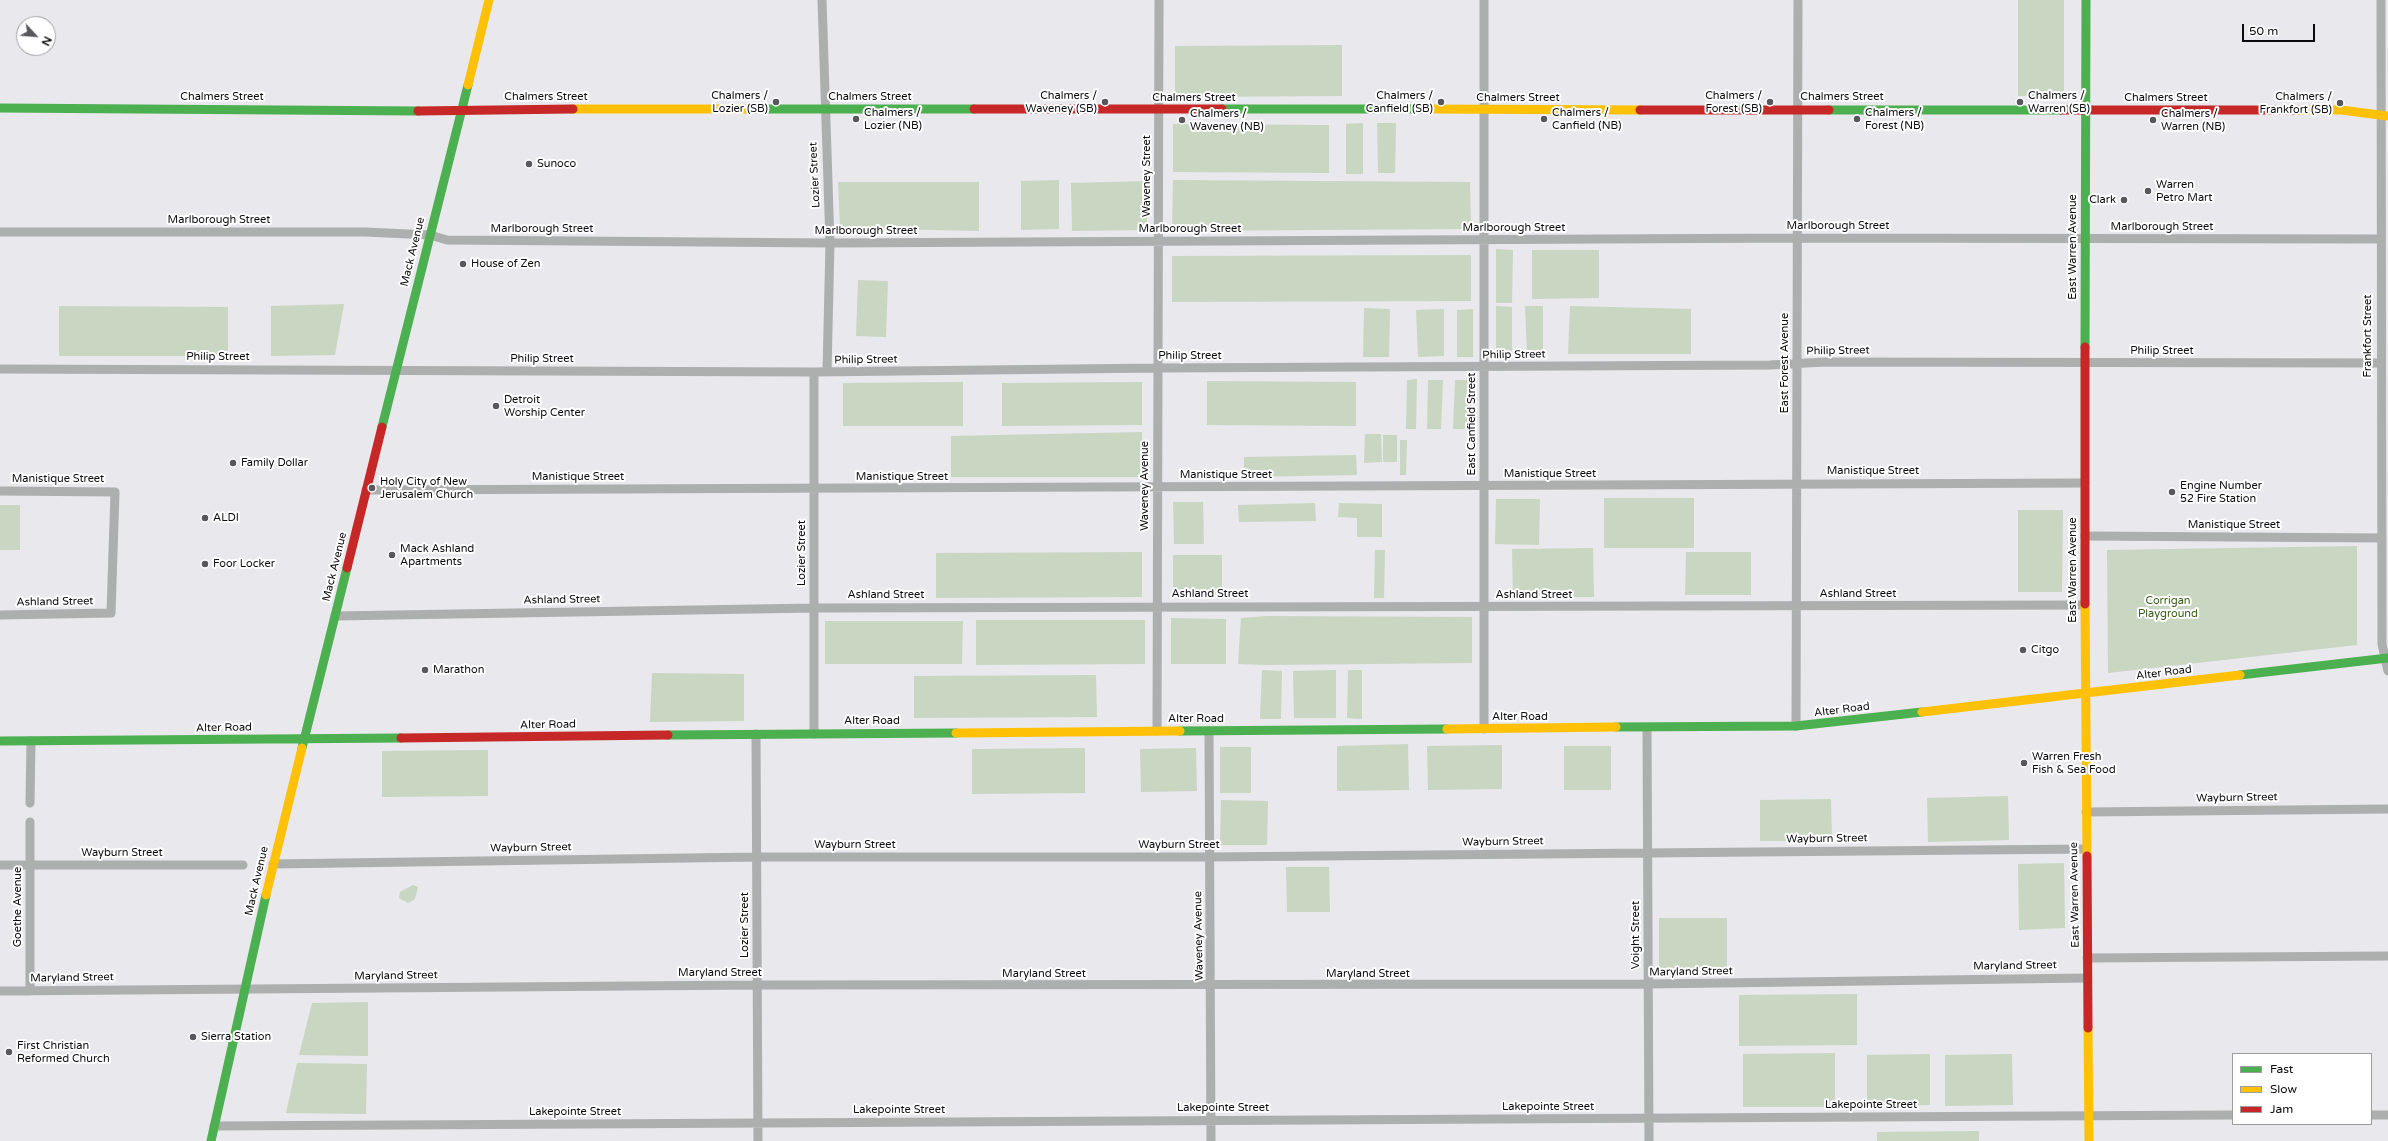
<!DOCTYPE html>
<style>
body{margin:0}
#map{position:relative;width:2388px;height:1141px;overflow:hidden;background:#e8e8ed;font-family:"Varela Round",sans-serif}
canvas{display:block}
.legend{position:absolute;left:2232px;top:1053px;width:140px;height:72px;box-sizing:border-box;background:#fff;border:1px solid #9d9d9f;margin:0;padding:5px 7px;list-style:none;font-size:12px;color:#0b0b0e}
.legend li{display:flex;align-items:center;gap:8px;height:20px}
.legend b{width:20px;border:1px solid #9d9d9f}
.north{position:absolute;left:16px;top:16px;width:40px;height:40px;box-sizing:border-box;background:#fff;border:1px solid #9d9d9f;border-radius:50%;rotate:116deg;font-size:11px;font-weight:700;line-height:16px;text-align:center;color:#0b0b0e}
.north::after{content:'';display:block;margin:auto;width:14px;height:18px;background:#58585c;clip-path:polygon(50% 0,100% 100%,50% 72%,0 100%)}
.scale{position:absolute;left:2242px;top:24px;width:73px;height:18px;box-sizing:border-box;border:2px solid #0b0b0e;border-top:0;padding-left:5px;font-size:12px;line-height:14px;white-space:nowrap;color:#0b0b0e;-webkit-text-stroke:3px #fff;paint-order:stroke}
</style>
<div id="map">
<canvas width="2388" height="1141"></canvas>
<ul class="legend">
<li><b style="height:5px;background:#4caf50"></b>Fast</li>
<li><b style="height:5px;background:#ffc107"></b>Slow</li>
<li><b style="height:5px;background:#c62828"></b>Jam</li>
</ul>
<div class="north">N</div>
<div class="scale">50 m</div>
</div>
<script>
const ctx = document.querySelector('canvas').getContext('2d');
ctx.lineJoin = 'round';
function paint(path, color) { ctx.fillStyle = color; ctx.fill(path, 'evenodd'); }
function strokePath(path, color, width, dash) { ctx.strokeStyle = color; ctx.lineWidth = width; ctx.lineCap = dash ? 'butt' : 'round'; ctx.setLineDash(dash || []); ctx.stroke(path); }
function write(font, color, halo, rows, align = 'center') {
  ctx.font = font + ' "Varela Round",sans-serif'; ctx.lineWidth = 4; ctx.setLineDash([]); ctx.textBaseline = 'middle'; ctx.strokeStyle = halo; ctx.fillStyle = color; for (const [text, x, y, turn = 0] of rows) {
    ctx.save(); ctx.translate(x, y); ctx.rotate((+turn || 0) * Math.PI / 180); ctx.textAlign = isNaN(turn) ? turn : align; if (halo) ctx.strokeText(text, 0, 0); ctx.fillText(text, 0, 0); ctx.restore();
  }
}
const green = new Path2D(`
 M2018,0H2064V96H2018Z
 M1342,45V96L1175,97V46Z
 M1363,123V174H1346V124Z
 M1377,123H1396L1395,173H1378Z
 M1173,124L1329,125V173L1173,172Z
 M1059,180V229L1021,230V181Z
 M1173,180L1470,182L1471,229L1172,231Z
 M1147,181V230L1072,231L1071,183Z
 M838,182H979V231L840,228Z
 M1496,249L1513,250L1512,303H1496Z
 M1532,250H1599V298L1532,299Z
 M1471,255V301L1172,302V256Z
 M858,280L888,281L886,337L856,336Z
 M344,304L335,355L271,356V306Z
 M59,306L228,307V356H59Z
 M1496,306L1512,307V356H1496Z
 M1525,306H1543V354H1527Z
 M1570,306L1691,309V354H1568Z
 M1364,308L1390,309L1389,357H1363Z
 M1444,309V356L1418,357L1416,310Z
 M1473,309V357H1457V310Z
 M1417,379L1416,429H1406L1407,380Z
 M1428,380H1443L1441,429H1427Z
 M1455,380H1474V429H1453Z
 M1207,381L1356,382V426L1207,425Z
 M963,382V426H843V383Z
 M1142,382V425L1002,426V383Z
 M1142,432L1143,477H951V436Z
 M1365,434H1381L1382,462L1364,463Z
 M1383,435H1397V462H1383Z
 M1400,440H1407L1406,475H1400Z
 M1356,455L1357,475L1244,477V457Z
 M1604,498H1694V548H1604Z
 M1496,499H1540L1539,545L1495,544Z
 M1173,502H1203L1204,544H1174Z
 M1315,503L1316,521L1239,522L1238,505Z
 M1339,503L1382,504V537H1357V518L1338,517Z
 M0,505H20V550H0Z
 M2018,510H2063L2062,592H2018Z
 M2357,546V645L2108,673L2107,550Z
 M1593,548L1594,597H1513L1512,549Z
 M1375,550H1385L1384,598H1374Z
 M1142,552V597L936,598V553Z
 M1686,552H1751V595H1685Z
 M1173,555H1222V597H1173Z
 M1267,616L1472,617V663L1266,665L1238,664L1241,618Z
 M1171,618L1226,619V664H1171Z
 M976,620H1145V664L976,665Z
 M825,621H963L962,664H825Z
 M1262,670L1282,671L1281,719H1260Z
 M1336,670V718H1294L1293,671Z
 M1348,670H1362V719L1347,718Z
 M652,673L744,674V721L650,722Z
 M1096,675L1097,717L914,718V676Z
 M1408,744L1409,790L1337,791V746Z
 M1502,745V789L1428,790L1427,746Z
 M1564,746H1611V790H1564Z
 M1220,747H1251V793H1220Z
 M1085,748V793L972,794V749Z
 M1196,748L1197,791L1141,792L1140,749Z
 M488,750V796L382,797V751Z
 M2008,796L2009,840L1928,842L1927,798Z
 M1831,799L1832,841H1760V800Z
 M1221,800L1268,801L1267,845H1220Z
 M2064,863L2065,928L2019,930L2018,864Z
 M1286,867H1329L1330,912H1287Z
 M413,885L418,887L415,899L408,903L399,898L400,892Z
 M1659,918H1727V968L1659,969Z
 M1857,994V1045L1739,1046V995Z
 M368,1002V1056L299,1055L312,1003Z
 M1835,1053V1107H1743V1054Z
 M1930,1054V1105L1867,1106V1055Z
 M2012,1054L2013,1105L1945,1106V1055Z
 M297,1063L367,1064L366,1114L286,1113Z
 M1979,1131V1141H1877V1132Z`);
const street = new Path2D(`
 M822,0L830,243L827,372
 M1484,0V729
 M2381,0L2382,644L2388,671
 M0,232H365L430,235L447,240L830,243L1797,238L2380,239
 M0,369L814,372L1157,368L1770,365L1825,362L2380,363
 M366,490L2085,483
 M0,491L115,492L111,613L0,615
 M2085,536L2382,538
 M335,616L814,608L2085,605
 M1796,726L1798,0
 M1647,728L1649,1141
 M1157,731L1159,0
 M1209,731L1211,1141
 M756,734L758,1141
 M814,734V372
 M30,803L31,741
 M2086,812L2388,809
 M30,822V991
 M273,864L757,857H1210L2086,849
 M0,865H243
 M2087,958L2388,956
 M0,991L757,985L1648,984L2087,978
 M2371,1115H2388
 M214,1126L2233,1115`);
const fast = new Path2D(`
 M0,108L418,111
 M747,109H974
 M1222,109H1430
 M1829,110H2061
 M2085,347L2086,0
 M382,427L468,85
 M2240,675L2388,658
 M1616,727L1796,726L1922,712
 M1180,731L1447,729
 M668,735L956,733
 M0,741L401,738
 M302,748L347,568
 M211,1141L266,895`);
const slow = new Path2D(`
 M468,85L489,0
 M573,109H747
 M1430,109L1640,110
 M2298,110H2341L2388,116
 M2085,604L2087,856
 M1922,712L2240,675
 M1447,729L1616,727
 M956,733L1180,731
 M266,895L302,748
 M2088,1028L2089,1141`);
const jam = new Path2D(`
 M974,109H1222
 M1640,110H1829
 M2061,110H2298
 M418,111L573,109
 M347,568L382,427
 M2085,604V347
 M401,738L668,735
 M2087,856L2088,1028`);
const markers = [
 [776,102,4,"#58585c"],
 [1105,102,4,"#58585c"],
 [1441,102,4,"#58585c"],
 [1770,102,4,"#58585c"],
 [2020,102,4,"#58585c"],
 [2340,103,4,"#58585c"],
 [856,119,4,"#58585c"],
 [1544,119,4,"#58585c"],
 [1857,119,4,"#58585c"],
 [1182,120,4,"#58585c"],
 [2153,120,4,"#58585c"],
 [529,164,4,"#58585c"],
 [2148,191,4,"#58585c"],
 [2124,200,4,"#58585c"],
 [463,264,4,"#58585c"],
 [496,406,4,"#58585c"],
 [233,463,4,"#58585c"],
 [372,488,4,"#58585c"],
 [2172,492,4,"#58585c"],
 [205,518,4,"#58585c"],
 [392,555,4,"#58585c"],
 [205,564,4,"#58585c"],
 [2023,650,4,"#58585c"],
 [425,670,4,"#58585c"],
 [2024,763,4,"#58585c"],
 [193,1037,4,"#58585c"],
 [9,1052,4,"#58585c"]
];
const poiNames = [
 ["Chalmers /",768,96,"right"],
 ["Lozier (SB)",768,109,"right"],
 ["Chalmers /",1097,96,"right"],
 ["Waveney (SB)",1097,109,"right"],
 ["Chalmers /",1433,96,"right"],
 ["Canfield (SB)",1433,109,"right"],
 ["Chalmers /",1762,96,"right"],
 ["Forest (SB)",1762,109,"right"],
 ["Chalmers /",2028,96],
 ["Warren (SB)",2028,109],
 ["Chalmers /",2332,97,"right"],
 ["Frankfort (SB)",2332,110,"right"],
 ["Chalmers /",864,113],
 ["Lozier (NB)",864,126],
 ["Chalmers /",1552,113],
 ["Canfield (NB)",1552,126],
 ["Chalmers /",1865,113],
 ["Forest (NB)",1865,126],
 ["Chalmers /",1190,114],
 ["Waveney (NB)",1190,127],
 ["Chalmers /",2161,114],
 ["Warren (NB)",2161,127],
 ["Sunoco",537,164],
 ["Warren",2156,185],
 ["Petro Mart",2156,198],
 ["Clark",2116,200,"right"],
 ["House of Zen",471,264],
 ["Detroit",504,400],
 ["Worship Center",504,413],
 ["Family Dollar",241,463],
 ["Holy City of New",380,482],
 ["Jerusalem Church",380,495],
 ["Engine Number",2180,486],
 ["52 Fire Station",2180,499],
 ["ALDI",213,518],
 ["Mack Ashland",400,549],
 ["Apartments",400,562],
 ["Foor Locker",213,564],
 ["Citgo",2031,650],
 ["Marathon",433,670],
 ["Warren Fresh",2032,757],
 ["Fish & Sea Food",2032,770],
 ["Sierra Station",201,1037],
 ["First Christian",17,1046],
 ["Reformed Church",17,1059]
];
const streetNames = [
 ["Chalmers Street",222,97],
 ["Chalmers Street",546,97],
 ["Chalmers Street",870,97],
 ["Chalmers Street",1842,97],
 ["Chalmers Street",1194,98],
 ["Chalmers Street",1518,98],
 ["Chalmers Street",2166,98],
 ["Lozier Street",815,175,-93],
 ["Waveney Street",1147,176,-90],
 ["Marlborough Street",219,220],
 ["Marlborough Street",1838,226],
 ["Marlborough Street",2162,227],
 ["Marlborough Street",1514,228],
 ["Marlborough Street",542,229],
 ["Marlborough Street",1190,229],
 ["Marlborough Street",866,231],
 ["East Warren Avenue",2073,247,-90],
 ["Mack Avenue",413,252,-76],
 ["Frankfort Street",2368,336,-90],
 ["Philip Street",1838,351,-1],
 ["Philip Street",2162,351],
 ["Philip Street",1514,355,-1],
 ["Philip Street",1190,356],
 ["Philip Street",218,357],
 ["Philip Street",542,359],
 ["Philip Street",866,360,-1],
 ["East Forest Avenue",1785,363,-90],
 ["East Canfield Street",1472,424,-90],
 ["Manistique Street",1873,471],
 ["Manistique Street",1550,474],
 ["Manistique Street",1226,475],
 ["Manistique Street",578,477],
 ["Manistique Street",902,477],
 ["Manistique Street",58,479],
 ["Waveney Avenue",1145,486,-90],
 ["Manistique Street",2234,525],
 ["Lozier Street",802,553,-90],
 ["Mack Avenue",335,567,-76],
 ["East Warren Avenue",2073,570,-90],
 ["Ashland Street",1210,594],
 ["Ashland Street",1858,594],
 ["Ashland Street",886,595],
 ["Ashland Street",1534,595],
 ["Ashland Street",562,600,-1],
 ["Ashland Street",55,602,-1],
 ["Alter Road",2164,673,-7],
 ["Alter Road",1842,710,-7],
 ["Alter Road",1520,717],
 ["Alter Road",1196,719],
 ["Alter Road",872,721],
 ["Alter Road",548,725,-1],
 ["Alter Road",224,728,-1],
 ["Wayburn Street",2237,798,-1],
 ["Wayburn Street",1827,839,-1],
 ["Wayburn Street",1503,842,-1],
 ["Wayburn Street",855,845],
 ["Wayburn Street",1179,845],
 ["Wayburn Street",531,848,-1],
 ["Wayburn Street",122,853],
 ["Mack Avenue",257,881,-77],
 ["East Warren Avenue",2075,895,-91],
 ["Goethe Avenue",18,907,-90],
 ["Lozier Street",745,925,-90],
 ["Voight Street",1636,935,-90],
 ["Waveney Avenue",1199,936,-91],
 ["Maryland Street",2015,966,-1],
 ["Maryland Street",1691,972,-1],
 ["Maryland Street",720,973],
 ["Maryland Street",1044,974],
 ["Maryland Street",1368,974],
 ["Maryland Street",396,976,-1],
 ["Maryland Street",72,978,-1],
 ["Lakepointe Street",1871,1105],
 ["Lakepointe Street",1548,1107],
 ["Lakepointe Street",1223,1108],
 ["Lakepointe Street",899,1110],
 ["Lakepointe Street",575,1112]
];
const parkNames = [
 ["Corrigan",2168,601],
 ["Playground",2168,614]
];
paint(green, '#c9d6c2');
strokePath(street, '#adaeae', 9);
strokePath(fast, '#4caf50', 9);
strokePath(slow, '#ffc107', 9);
strokePath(jam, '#c62828', 9);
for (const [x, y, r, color] of markers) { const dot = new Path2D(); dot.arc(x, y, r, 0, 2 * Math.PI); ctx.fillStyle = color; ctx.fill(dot); strokePath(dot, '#fff', 1.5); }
write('11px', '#0b0b0e', '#fff', poiNames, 'left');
write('11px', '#0b0b0e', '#fff', streetNames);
write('11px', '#395c19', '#fff', parkNames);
</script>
